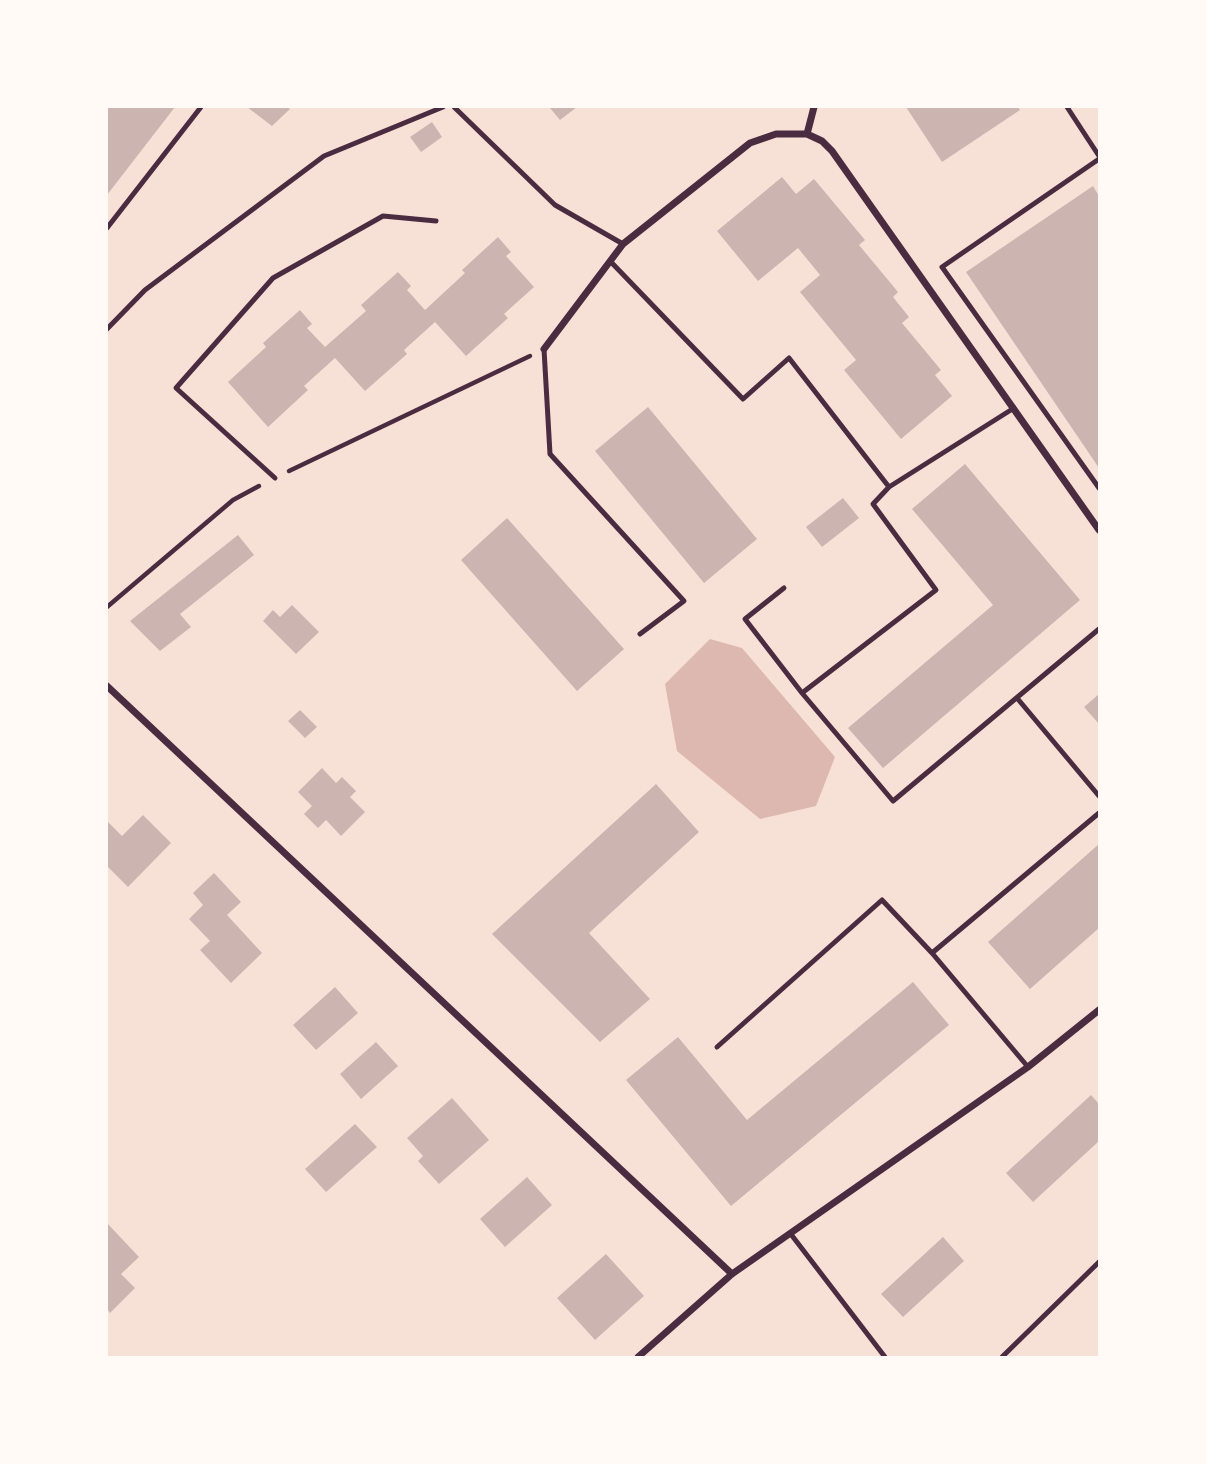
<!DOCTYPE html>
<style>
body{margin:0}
#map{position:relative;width:1206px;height:1464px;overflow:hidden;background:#f7e1d7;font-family:"Fira Sans",sans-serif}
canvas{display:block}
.frame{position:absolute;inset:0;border:108px solid #fffaf5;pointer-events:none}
</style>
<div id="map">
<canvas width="1206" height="1464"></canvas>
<div class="frame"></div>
</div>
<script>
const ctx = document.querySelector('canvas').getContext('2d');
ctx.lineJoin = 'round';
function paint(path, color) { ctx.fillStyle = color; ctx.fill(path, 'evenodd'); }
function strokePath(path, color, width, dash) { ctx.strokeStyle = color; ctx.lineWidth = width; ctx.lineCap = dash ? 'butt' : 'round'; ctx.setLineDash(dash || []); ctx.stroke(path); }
const water = new Path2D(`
 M710,639L742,648L835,757L816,806L760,819L677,751L665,684Z`);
const building = new Path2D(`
 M109,107H175L107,195V109Z
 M247,107H287L290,109L272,126Z
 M552,107H577L560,120L550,108Z
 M906,107H1018L1020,110L942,162Z
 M432,122L442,137L421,152L410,137Z
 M782,177L796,194L814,179L865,240L859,245L898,292L893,297L909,317L902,323L941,370L935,375L952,396L901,439L844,370L856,360L800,292L820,275L798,248L758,281L717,231Z
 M1093,186L1099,196V468L966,272Z
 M498,237L511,252L506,256L534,287L504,314L508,318L466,356L435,322L404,350L407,354L365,391L335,358L304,386L308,390L268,427L228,382L266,347L263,343L300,310L312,324L307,328L325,347L366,311L361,305L398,272L411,286L407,290L425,310L465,273L462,270Z
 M648,407L757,539L704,583L595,451Z
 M965,464L1080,600L883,768L848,728L993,605L912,509Z
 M843,498L859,518L822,547L806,527Z
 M507,518L624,649L577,691L461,560Z
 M238,535L254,555L180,614L191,627L160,651L130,621Z
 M292,605L319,632L296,654L263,621L273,610L280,617Z
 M1099,694V724L1084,707Z
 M300,710L317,727L305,738L288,721Z
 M322,768L336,783L342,777L356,791L350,797L365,812L341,836L326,820L318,828L304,814L312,806L298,792Z
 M656,784L699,832L589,933L650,999L600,1042L492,934Z
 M143,815L171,843L128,887L107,866V821L122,836Z
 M1099,844V928L1030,989L988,942Z
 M214,873L241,902L227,915L262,953L231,983L200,950L210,941L189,919L203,905L193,893Z
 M913,982L949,1025L731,1206L626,1080L678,1037L747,1120Z
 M335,987L358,1013L316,1050L293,1025Z
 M376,1042L398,1066L361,1099L340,1074Z
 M1091,1095L1099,1104V1141L1033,1202L1006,1173Z
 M452,1098L489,1140L439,1184L418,1161L423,1156L407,1138Z
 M355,1124L377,1147L326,1192L305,1169Z
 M527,1177L552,1205L505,1247L480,1219Z
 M107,1223L139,1257L121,1274L135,1288L110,1313L107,1309Z
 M943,1237L964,1261L903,1317L881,1294Z
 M606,1254L644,1296L595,1340L557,1298Z`);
const path = new Path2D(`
 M289,471L530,356
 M107,607L233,500L259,486`);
const service = new Path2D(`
 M454,107L555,205L623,244
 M1067,107L1099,156
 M1099,159L942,267L1099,488
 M107,228L201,107
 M610,261L743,399L789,358L889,487L1014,408
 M107,329L145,290L324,156L443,107
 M544,349L550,454L684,601L640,634
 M275,478L176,388L273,278L383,216L436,221
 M889,487L873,504L936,590L802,693L893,801L1099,629
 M784,588L745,619L802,693
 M1017,698L1099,796
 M717,1047L882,900L932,953
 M1028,1067L932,953L1099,813
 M790,1233L885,1357
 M1002,1357L1099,1262`);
const minor = new Path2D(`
 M807,134L814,107
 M544,349L623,244L750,143L776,134H807L822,141L832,151L1099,530
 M107,686L732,1274
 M638,1357L732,1274L1028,1067L1099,1010`);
paint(water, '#dcb8b0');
paint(building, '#ccb4b1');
strokePath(path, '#4a2c40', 4.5);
strokePath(service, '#4a2c40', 5);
strokePath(minor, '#4a2c40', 7);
</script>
